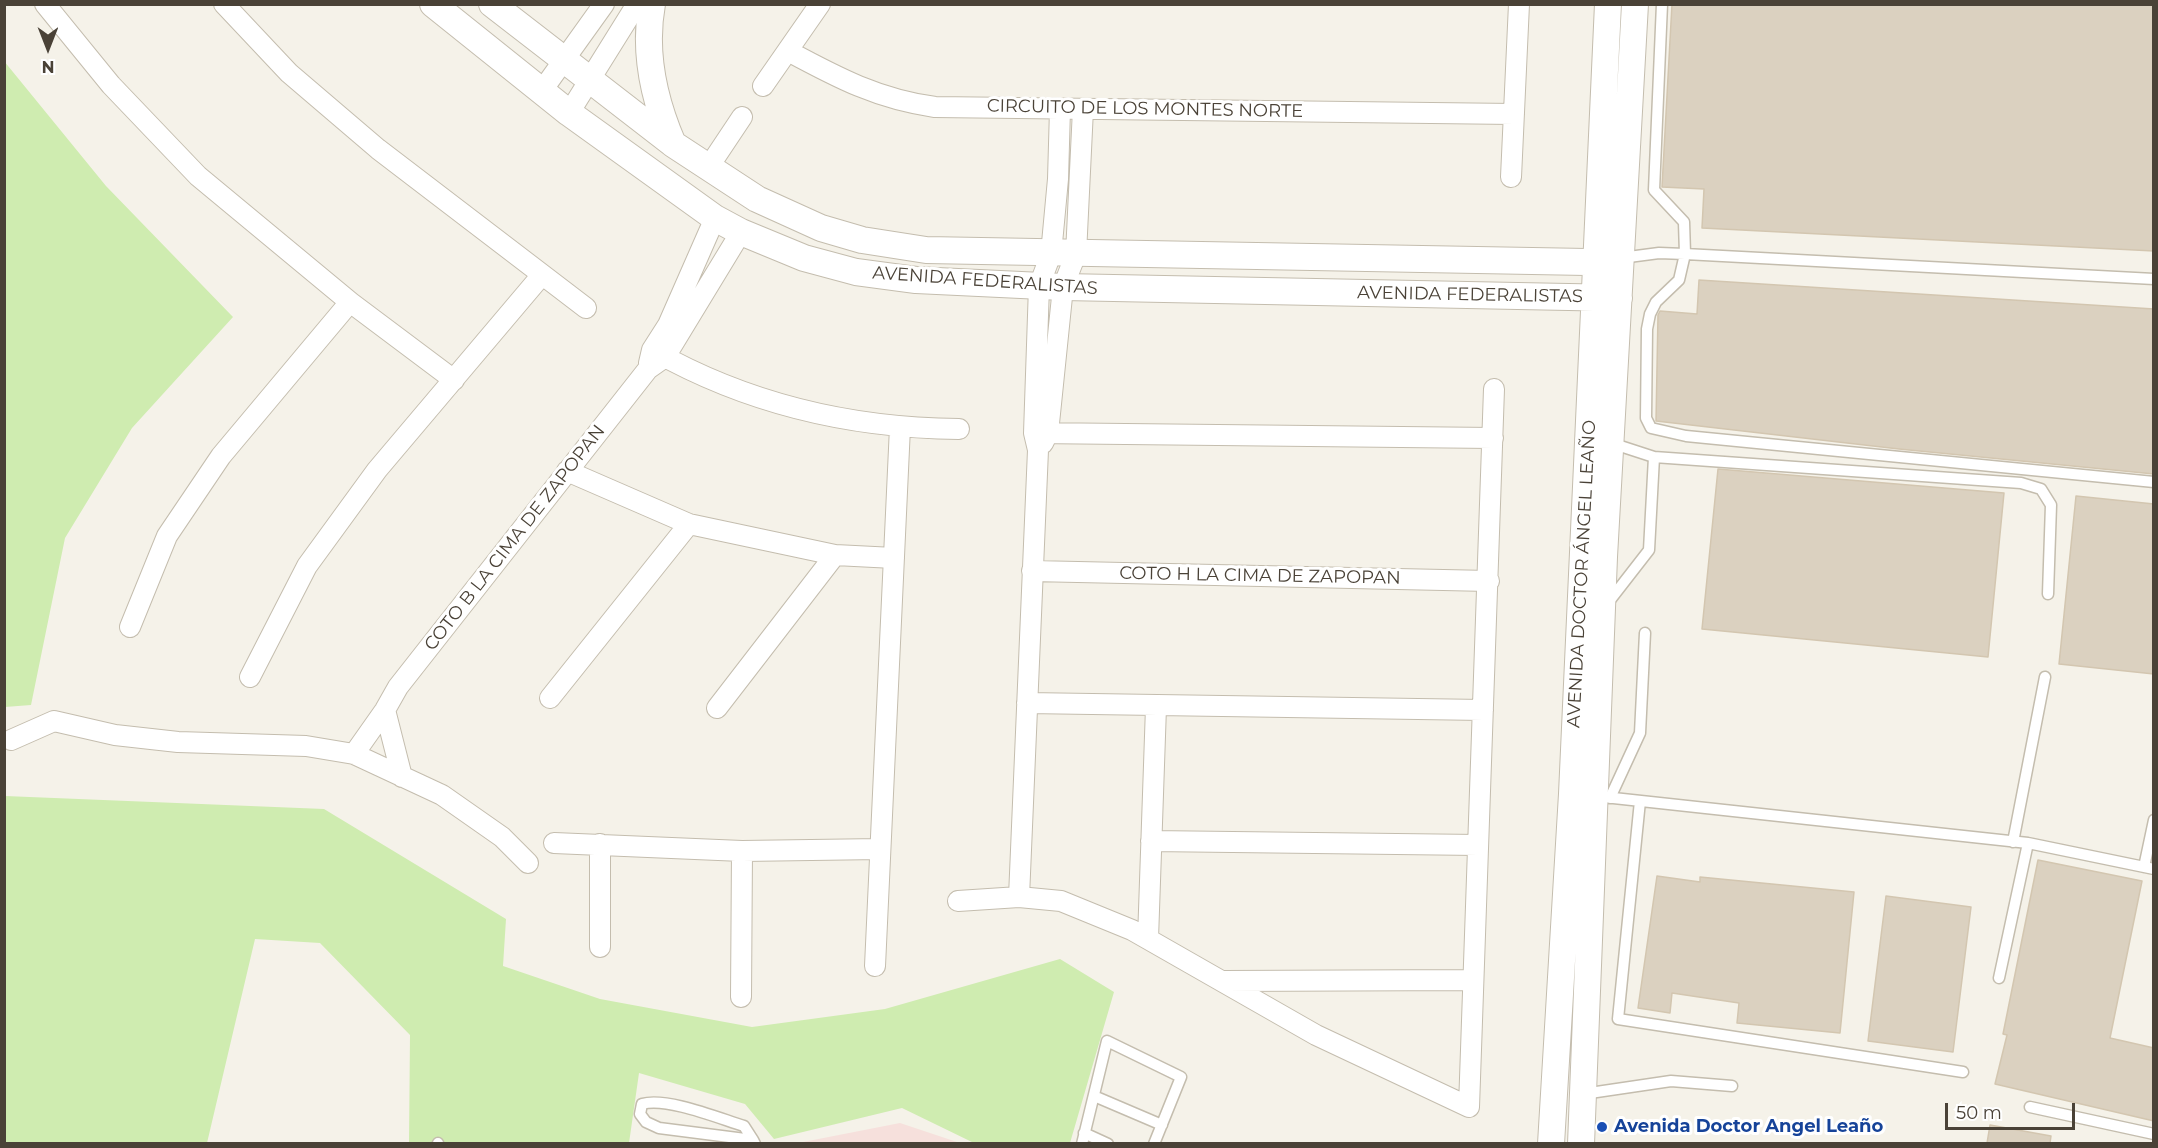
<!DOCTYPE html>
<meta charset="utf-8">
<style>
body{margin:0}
#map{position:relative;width:2158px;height:1148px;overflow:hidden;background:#f5f2e9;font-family:Montserrat,sans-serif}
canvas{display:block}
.frame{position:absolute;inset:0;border:6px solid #4a4237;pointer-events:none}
.north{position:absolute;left:18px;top:18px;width:60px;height:60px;-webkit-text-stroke:4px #fff;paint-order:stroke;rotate:180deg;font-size:16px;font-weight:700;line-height:24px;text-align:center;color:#4a4237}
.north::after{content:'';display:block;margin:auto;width:21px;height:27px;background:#4a4237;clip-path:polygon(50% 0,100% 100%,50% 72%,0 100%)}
.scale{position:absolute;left:1945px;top:1103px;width:130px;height:27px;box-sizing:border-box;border:3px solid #4a4237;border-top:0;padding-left:8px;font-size:18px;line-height:21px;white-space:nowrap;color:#4a4237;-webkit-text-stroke:4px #fff;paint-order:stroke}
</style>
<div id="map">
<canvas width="2158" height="1148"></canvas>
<div class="frame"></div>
<div class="north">N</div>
<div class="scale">50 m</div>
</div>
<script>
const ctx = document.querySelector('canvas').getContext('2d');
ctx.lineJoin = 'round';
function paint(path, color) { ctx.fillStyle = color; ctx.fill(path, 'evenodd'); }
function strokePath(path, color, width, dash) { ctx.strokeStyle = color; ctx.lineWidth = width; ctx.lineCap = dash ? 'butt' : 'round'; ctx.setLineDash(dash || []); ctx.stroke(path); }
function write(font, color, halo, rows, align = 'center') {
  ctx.font = font + ' Montserrat,sans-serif'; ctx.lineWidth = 6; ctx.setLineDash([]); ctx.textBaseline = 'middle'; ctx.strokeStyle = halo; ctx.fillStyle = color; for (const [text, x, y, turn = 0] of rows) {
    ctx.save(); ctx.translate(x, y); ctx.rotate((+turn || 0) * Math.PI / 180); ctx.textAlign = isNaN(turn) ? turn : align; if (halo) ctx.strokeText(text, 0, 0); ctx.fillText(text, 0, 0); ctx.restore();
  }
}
const medical = new Path2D(`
 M900,1123L960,1143H798Z`);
const green = new Path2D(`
 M4,61L106,186L233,317L132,428L65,538L31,705L5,707Z
 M5,796L324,809L506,919L503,966L600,999L752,1027L885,1009L1060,959L1114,992L1070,1143H974L902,1108L774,1139L745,1104L639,1073L629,1143H409L410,1035L320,943L255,939L207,1143L5,1144Z`);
const building = new Path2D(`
 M1672,4H2154V251L1702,228L1704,189L1662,187Z
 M1699,280L2154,309V474L1899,449L1656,421L1658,315L1660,311L1697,314Z
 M1718,469L2004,493L1988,657L1702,629Z
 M2076,496L2154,504V674L2059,664Z
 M2038,860L2142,881L2110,1038L2154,1048V1121L1995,1084L2007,1035L2003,1034Z
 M1657,876L1700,882V877L1854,892L1840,1033L1737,1023L1739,1003L1672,993L1670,1013L1638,1008Z
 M1886,896L1971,907L1953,1052L1868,1041Z
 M1990,1125L2051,1136L2050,1143H1987Z`);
const service = new Path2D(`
 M1662,4L1654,190L1684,222L1685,254L1679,280L1656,302L1650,314L1647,329L1646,418L1651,428L1686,436L2154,482
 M1621,258L1659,253L1685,254L2154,279
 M1654,457L2021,483L2041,489L2051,505L2048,594
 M1607,604L1649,550L1654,457L1611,443
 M1595,796L2028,843L2154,869
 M1610,798L1640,733L1645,633
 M1640,801L1618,1019L1963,1072
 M2013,842L2045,677
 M2144,867L2154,820
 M1999,978L2028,843
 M1583,1094L1671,1081L1732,1086
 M1094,1096L1162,1125
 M2030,1107L2154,1134
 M1084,1133L1108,1144
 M753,1140L744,1126C718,1118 667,1097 642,1104L640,1114L646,1122L659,1128L753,1140L755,1144
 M438,1143V1144
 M1082,1144L1107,1041L1181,1077L1154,1144`);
const minor = new Path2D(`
 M45,4L111,85L198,176L350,302L454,380
 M224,4L289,73L378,149L586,308
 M788,51C838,78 878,99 935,107L1514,114
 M763,86L820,4
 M541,92L604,4
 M569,113L637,4
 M708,168L742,117
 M1511,177L1519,4
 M654,351C748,404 851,428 959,429
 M649,363L652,350L668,325L715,218
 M1034,433L1493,438
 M1043,443L1048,433L1063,287L1076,254L1083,109
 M567,471L689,524L835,555L894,558
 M1032,571L1489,581
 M130,627L167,536L221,456L350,302
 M250,677L307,566L377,470L541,276
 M550,698L689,524
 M1027,703L1483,710
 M717,708L835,555
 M385,710L402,777
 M11,740L54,721L115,735L178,742L306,746L354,754L442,795L502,837L528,863
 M354,754L385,710L398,687L648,369L665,357L741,232
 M1151,841L1478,845
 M554,843L742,851L880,849
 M600,844V947
 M1019,897L1038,450L1034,433L1039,286L1051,254L1058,179L1060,109
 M958,901L1019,897L1061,901L1132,930L1316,1035L1469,1107L1494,389
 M1148,939L1156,707
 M875,966L900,427
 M1224,981L1473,980
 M741,997L742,851`);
const tertiary = new Path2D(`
 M433,4L569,113L715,218L741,232L804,258L856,272L916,280L1063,287L1619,298
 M492,4L673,144L757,199L821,228L862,240L926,250L1587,262L1621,258
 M652,4C643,53 654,100 673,144
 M1551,1144L1572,794L1608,4
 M1581,1144L1604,557L1635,4`);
const markers = [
 [1602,1127,6,"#1a4fb4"]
];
const streetNames = [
 ["CIRCUITO DE LOS MONTES NORTE",1145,109,1],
 ["AVENIDA FEDERALISTAS",985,281,4],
 ["AVENIDA FEDERALISTAS",1470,295,1],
 ["COTO B LA CIMA DE ZAPOPAN",515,538,-52],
 ["AVENIDA DOCTOR ÁNGEL LEAÑO",1582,574,-87],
 ["COTO H LA CIMA DE ZAPOPAN",1260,576,1]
];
const transitNames = [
 ["Avenida Doctor Angel Leaño",1614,1127]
];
paint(medical, '#f6e0dc');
paint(green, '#cfecb0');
paint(building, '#dbd1c0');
strokePath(building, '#d3c6b0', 1.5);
strokePath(service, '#c4bdae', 13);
strokePath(minor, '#c4bdae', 22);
strokePath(tertiary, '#c4bdae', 28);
strokePath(service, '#fff', 10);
strokePath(minor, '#fff', 20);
strokePath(tertiary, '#fff', 26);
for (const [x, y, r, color] of markers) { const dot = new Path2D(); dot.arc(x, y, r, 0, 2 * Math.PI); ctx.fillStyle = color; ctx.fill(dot); strokePath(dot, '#fff', 2); }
write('18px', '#4a4237', '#fff', streetNames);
write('bold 18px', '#164399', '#fff', transitNames, 'left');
</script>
